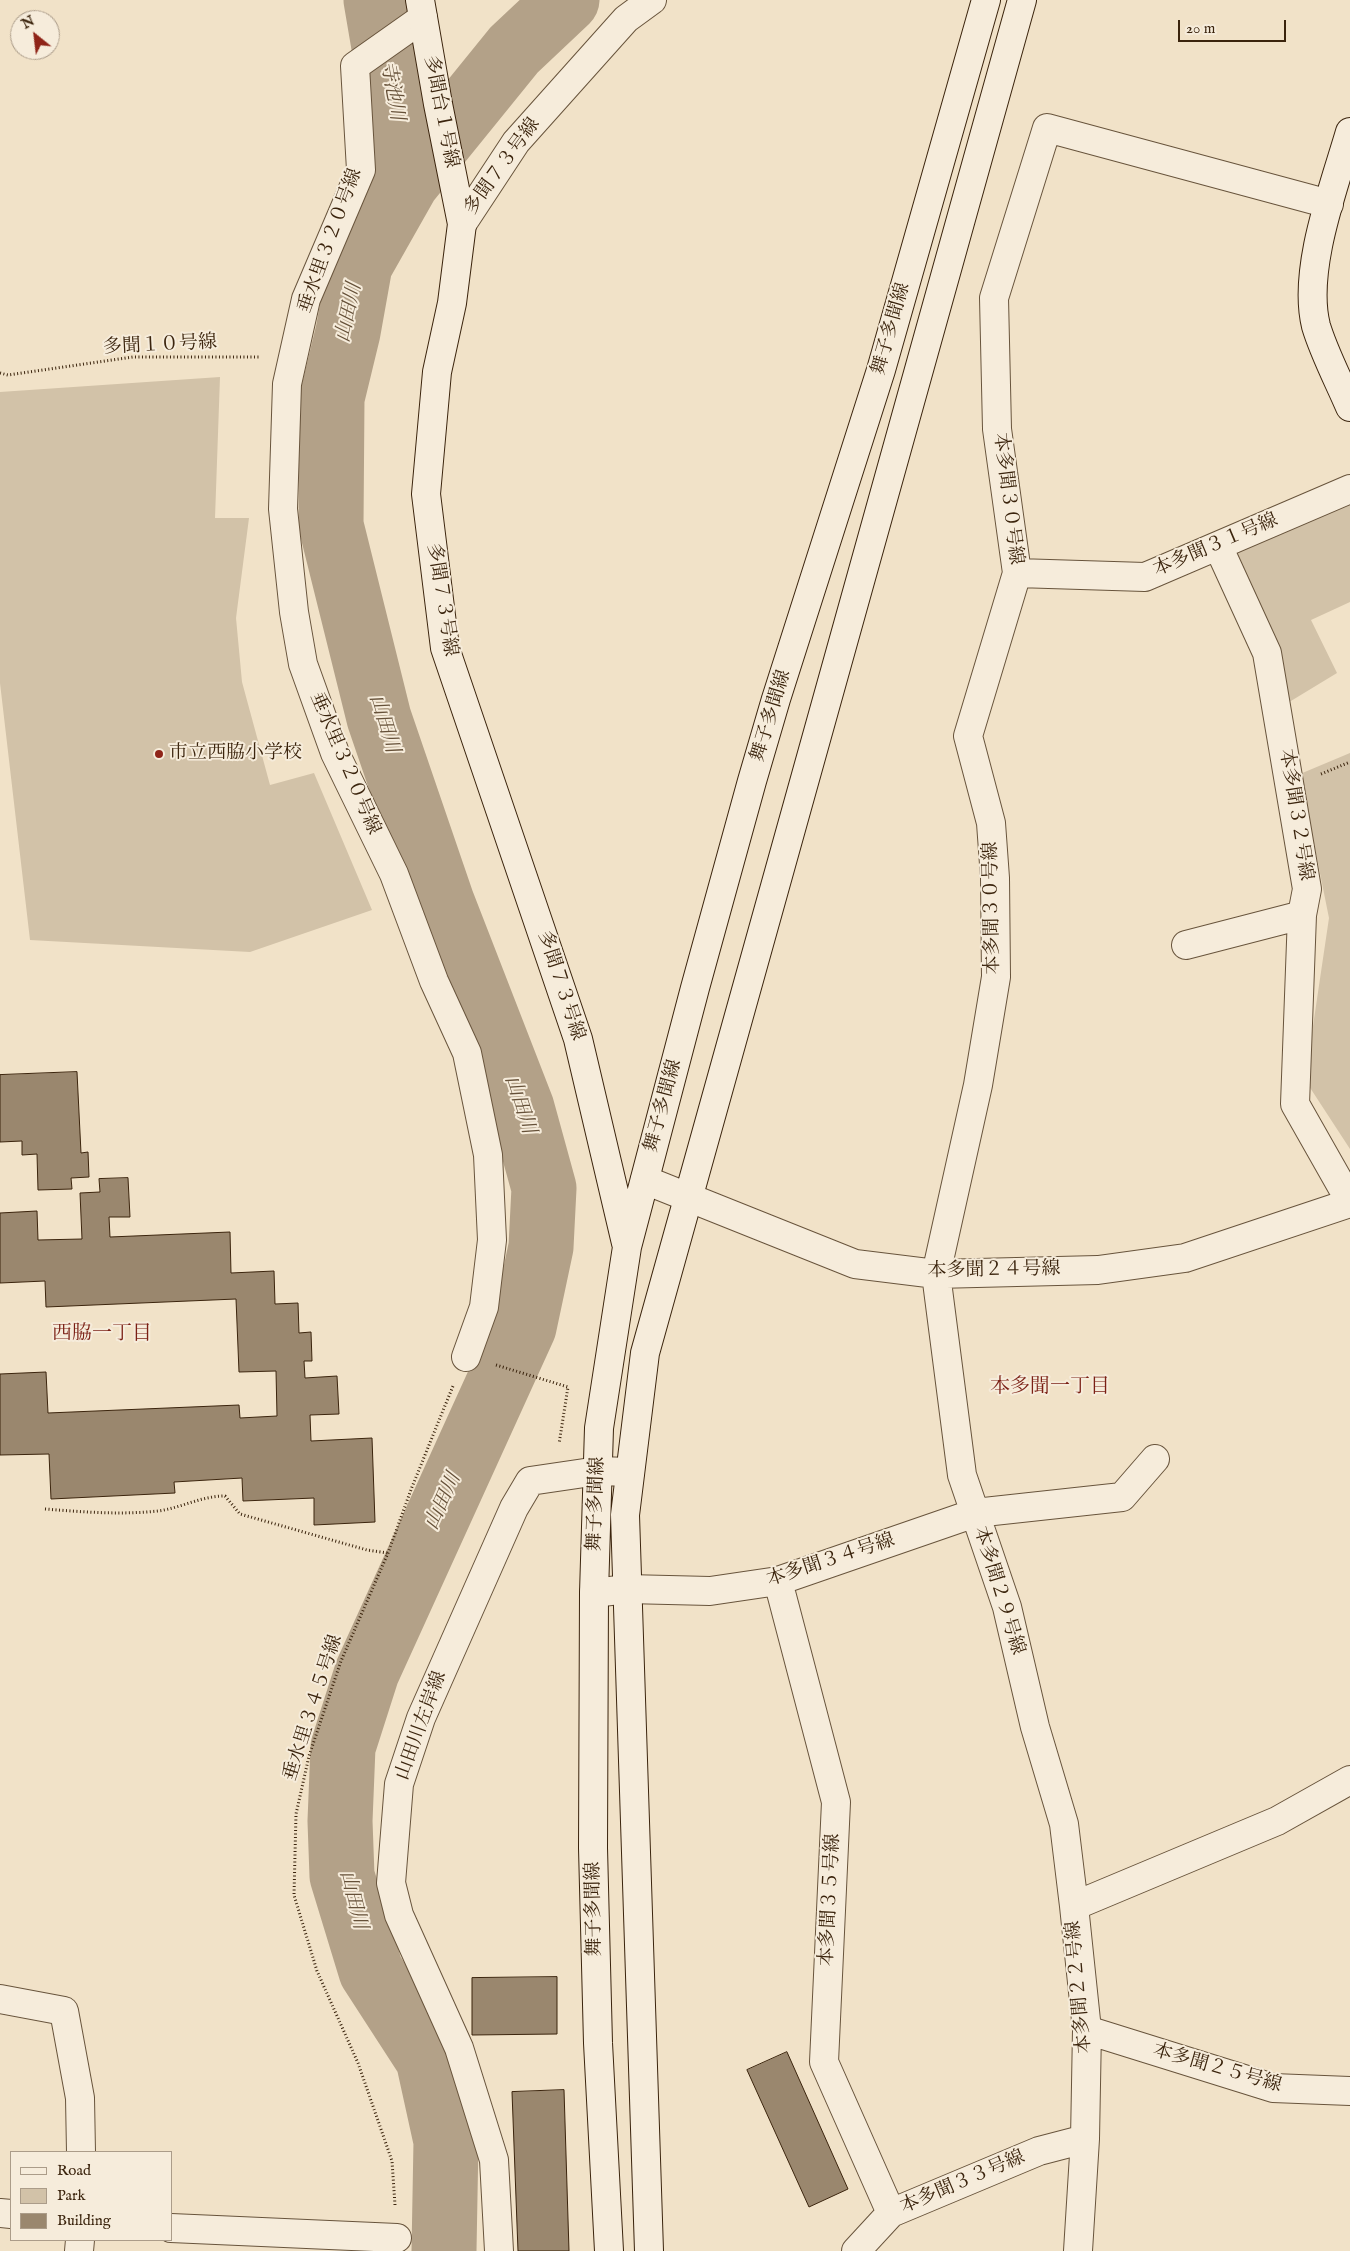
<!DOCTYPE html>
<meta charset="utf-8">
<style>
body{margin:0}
#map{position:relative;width:1350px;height:2251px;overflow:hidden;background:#f1e2c8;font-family:"IM FELL English",serif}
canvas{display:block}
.legend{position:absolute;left:10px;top:2151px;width:162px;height:90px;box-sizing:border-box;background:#f6ecdb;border:1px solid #ab9c89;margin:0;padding:6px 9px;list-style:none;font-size:15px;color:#3b240d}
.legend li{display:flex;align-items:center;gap:10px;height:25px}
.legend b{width:25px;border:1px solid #ab9c89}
.north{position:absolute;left:10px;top:10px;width:50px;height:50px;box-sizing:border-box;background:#f6ecdb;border:1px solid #ab9c89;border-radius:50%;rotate:331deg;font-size:14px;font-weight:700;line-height:20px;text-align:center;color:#3b240d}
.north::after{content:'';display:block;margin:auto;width:18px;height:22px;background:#8f2418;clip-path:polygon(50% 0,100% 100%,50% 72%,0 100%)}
.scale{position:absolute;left:1178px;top:20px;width:108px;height:22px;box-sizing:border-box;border:2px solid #3b240d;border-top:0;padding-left:6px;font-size:15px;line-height:18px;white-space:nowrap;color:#3b240d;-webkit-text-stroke:4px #f6ecdb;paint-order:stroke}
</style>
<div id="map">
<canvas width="1350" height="2251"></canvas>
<ul class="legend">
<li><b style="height:6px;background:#f6ecdb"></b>Road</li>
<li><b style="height:14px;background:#d2c2a8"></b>Park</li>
<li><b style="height:14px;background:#9a876e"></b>Building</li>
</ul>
<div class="north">N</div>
<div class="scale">20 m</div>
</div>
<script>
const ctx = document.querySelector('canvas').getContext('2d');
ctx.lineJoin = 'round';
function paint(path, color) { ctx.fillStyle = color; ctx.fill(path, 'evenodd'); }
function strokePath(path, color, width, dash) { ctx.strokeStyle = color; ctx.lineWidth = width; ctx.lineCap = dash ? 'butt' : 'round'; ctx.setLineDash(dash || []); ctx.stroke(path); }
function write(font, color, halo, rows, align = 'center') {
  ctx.font = font + ' "IM FELL English","Noto Serif JP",serif'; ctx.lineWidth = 4; ctx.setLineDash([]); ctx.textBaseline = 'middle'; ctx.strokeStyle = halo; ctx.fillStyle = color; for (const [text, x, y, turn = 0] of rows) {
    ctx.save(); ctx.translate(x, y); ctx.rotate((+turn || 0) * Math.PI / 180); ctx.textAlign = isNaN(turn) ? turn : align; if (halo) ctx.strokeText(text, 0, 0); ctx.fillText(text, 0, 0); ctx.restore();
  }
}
const green = new Path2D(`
 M220,377L215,518H249L236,618L242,682L270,785L314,773L372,910L250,952L30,940L0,683V392Z
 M1350,502V602L1311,620L1337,673L1281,707L1233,560L1236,546Z
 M1350,753V1149L1305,1080L1329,918L1300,774Z`);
const river = new Path2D(`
 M376,0L407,182
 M444,2251L446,2141L428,2059L371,1971L342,1876L340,1821L343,1747L367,1672L524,1327L541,1247L544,1188L522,1108L442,902L379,718L331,525L332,398L348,332L360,265L407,182L514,50L567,0`);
const building = new Path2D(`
 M77,1072L81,1153L88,1152L89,1177L71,1178L72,1189L38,1190L37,1154L22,1155V1141L0,1142V1075Z
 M128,1178L130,1217H109L110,1237L230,1232L231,1273L274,1271L275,1304L298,1303L299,1333L311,1332L312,1361H304L305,1378L337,1376L339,1414L310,1415L311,1441L372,1438L375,1522L314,1525V1498L243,1501L242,1478L174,1482L175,1493L51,1499L49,1454L0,1455V1374L46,1372L48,1413L239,1405L240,1418L277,1416L276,1371L239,1372L236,1299L46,1307L45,1281L0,1283V1213L37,1211L38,1240L82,1239L80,1193L100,1192L99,1179Z
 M557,1977V2034L472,2035V1978Z
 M787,2052L848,2189L809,2207L747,2070Z
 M564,2090L569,2251H518L512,2092Z`);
const path = new Path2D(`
 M0,373L8,375L133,357H260
 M1321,774L1350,762
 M496,1365L568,1387L559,1444
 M45,1509C83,1512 120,1515 158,1511C181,1508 201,1496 225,1496L240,1514L367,1550L388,1553
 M395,2205L392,2161L358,2063L317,1971L294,1895L296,1814L309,1756L341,1661L388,1553L412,1487L453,1386`);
const street = new Path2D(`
 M423,18L355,66L361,170L306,299L287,384L283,509L294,612L303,664L335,753L394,874L434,981L467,1053L488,1155L492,1240L484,1307L466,1357
 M462,224L516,142L626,19L652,0
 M1218,546L1267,653L1307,889L1302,915L1295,1104L1350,1201
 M1017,573L1145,577L1350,489
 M1186,945L1302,915
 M645,1180L855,1264L936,1274L1098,1270L1185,1258L1350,1203
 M778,1581L836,1802L824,2062L891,2213
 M594,1593L627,1589L710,1591L778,1581L975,1513L1122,1497L1155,1459
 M1074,1906L1064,1824L1035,1727L1007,1607L962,1475L936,1274L978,1085L996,977L995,878L991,823L968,736L1017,573L997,429L994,298L1047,128L1329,204
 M0,1999L64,2011L80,2098L81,2152
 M1087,2030L1273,2088L1350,2091
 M0,2213L11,2214
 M171,2228L397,2238
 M79,2251L80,2240
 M499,2251L494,2160L459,2048L399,1915L391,1883L399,1784L421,1718L514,1508L530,1481L598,1471L630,1472
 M856,2251L891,2213L1039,2151L1085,2139
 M1078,2251L1085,2139L1087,2030L1074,1906L1277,1821L1350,1780`);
const secondary = new Path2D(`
 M420,0L438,104L462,224L452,303L437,372L426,494L445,648L578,1039L626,1243
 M1350,132C1334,187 1302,270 1316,326C1324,353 1339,381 1350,407
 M609,2251L598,2043L593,1848L594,1593L599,1428L627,1247L695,988L752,781L776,699L881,370L986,0
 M649,2251L625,1515L645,1353L1022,0`);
const markers = [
 [159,754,5,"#8f2418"]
];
const streetNames = [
 ["多聞台１号線",440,112,79],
 ["多聞７３号線",503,167,-54],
 ["垂水里３２０号線",331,241,-70],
 ["舞子多聞線",892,329,-74],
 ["多聞１０号線",160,346,-3],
 ["本多聞３０号線",1007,499,83],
 ["本多聞３１号線",1216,546,-23],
 ["多聞７３号線",441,600,81],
 ["舞子多聞線",772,716,-73],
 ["垂水里３２０号線",344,764,67],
 ["本多聞３２号線",1295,815,81],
 ["本多聞３０号線",993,908,-91],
 ["多聞７３号線",560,986,72],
 ["舞子多聞線",664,1106,-75],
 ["本多聞２４号線",994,1271,-1],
 ["舞子多聞線",597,1504,-88],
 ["本多聞３４号線",831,1561,-18],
 ["本多聞２９号線",998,1591,73],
 ["垂水里３４５号線",314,1708,-72],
 ["山田川左岸線",422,1726,-70],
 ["本多聞３５号線",831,1900,-87],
 ["舞子多聞線",595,1909,-91],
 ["本多聞２２号線",1080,1987,-95],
 ["本多聞２５号線",1217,2069,16],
 ["本多聞３３号線",963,2183,-23]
];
const poiNames = [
 ["市立西脇小学校",169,754]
];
const waterNames = [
 ["寺池川",391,91,80],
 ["山田川",350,313,-78],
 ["山田川",383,724,73],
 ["山田川",519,1105,72],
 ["山田川",444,1502,-66],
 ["山田川",352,1900,76]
];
const neighbourhoodNames = [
 ["西脇一丁目",102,1335],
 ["本多聞一丁目",1050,1388]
];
paint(green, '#d2c2a8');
strokePath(river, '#b3a188', 65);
paint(building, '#9a876e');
strokePath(building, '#3b240d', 1);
strokePath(street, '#68543c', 30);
strokePath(secondary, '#3b240d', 30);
strokePath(path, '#3b240d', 3, [1, 2.5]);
strokePath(street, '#f6ecdb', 28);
strokePath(secondary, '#f6ecdb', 28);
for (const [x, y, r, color] of markers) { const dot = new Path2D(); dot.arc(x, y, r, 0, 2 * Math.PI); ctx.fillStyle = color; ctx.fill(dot); strokePath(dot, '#f6ecdb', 2); }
write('19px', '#3b240d', '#f6ecdb', streetNames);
write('19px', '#3b240d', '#f6ecdb', poiNames, 'left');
write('italic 20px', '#655038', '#f6ecdb', waterNames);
write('20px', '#7a1f14', '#f6ecdb', neighbourhoodNames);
</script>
